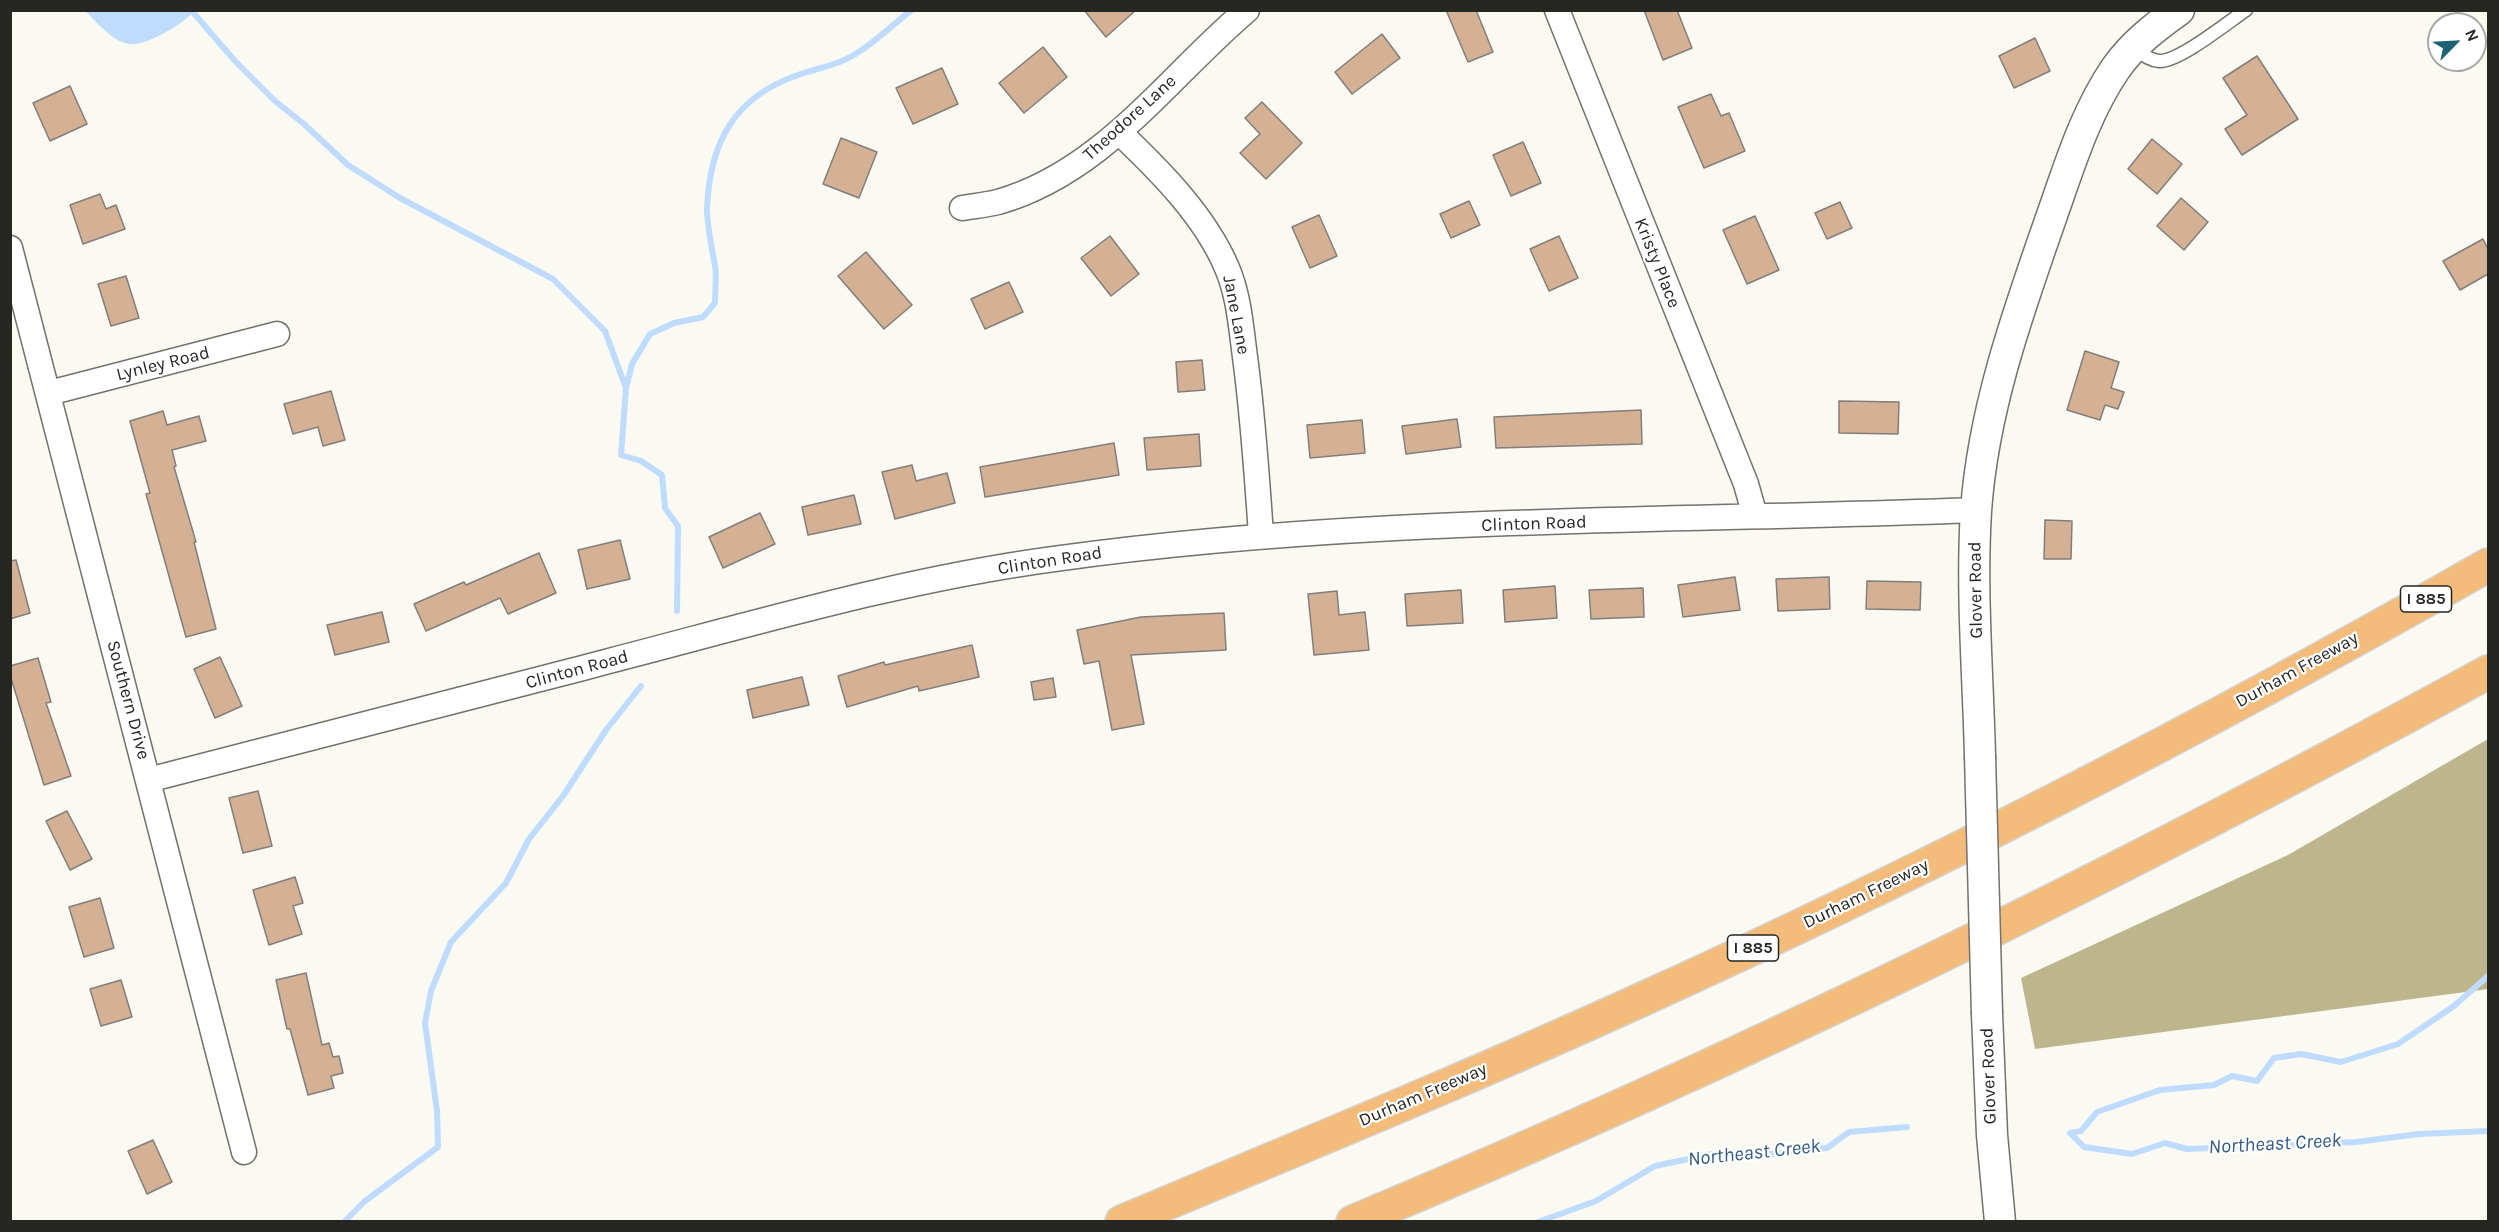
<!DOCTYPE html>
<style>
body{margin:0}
#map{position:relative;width:2499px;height:1232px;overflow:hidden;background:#faf9f2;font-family:Karla,sans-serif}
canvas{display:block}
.frame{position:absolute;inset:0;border:12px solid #262623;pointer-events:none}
.north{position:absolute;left:2427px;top:12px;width:60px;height:60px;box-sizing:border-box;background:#fff;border:2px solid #a8a8a7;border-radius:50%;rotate:66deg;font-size:16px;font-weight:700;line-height:24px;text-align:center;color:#262623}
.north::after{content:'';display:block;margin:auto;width:21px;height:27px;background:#1e6275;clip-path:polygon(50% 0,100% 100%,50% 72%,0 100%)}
</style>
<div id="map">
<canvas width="2499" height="1232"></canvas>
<div class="frame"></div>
<div class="north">N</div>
</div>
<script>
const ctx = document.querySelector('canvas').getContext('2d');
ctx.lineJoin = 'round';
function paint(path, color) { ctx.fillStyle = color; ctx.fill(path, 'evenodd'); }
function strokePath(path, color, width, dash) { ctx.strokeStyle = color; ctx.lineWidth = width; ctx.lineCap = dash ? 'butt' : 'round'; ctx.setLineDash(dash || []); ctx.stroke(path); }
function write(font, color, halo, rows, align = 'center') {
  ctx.font = font + ' Karla,sans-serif'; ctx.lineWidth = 4.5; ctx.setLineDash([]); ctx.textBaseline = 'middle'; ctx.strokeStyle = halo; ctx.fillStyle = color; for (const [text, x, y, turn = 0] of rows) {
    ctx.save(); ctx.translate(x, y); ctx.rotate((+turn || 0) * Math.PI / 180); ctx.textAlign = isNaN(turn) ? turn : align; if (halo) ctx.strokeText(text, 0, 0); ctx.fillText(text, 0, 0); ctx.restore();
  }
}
const forest = new Path2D(`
 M2488,739V989L2035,1049L2021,978L2288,855Z`);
const water = new Path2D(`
 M85,11H195C183,23 143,50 125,43C109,38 97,22 85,11Z`);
const stream = new Path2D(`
 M191,10L235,61L275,101L304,124L348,165L400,198L553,279L605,331L626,388
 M677,611L678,526L665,508L662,475L641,461L621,455L626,388L632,364L650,334L674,323L703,317L715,303C715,291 717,278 715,266C712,247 707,228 707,208C710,142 734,97 798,75C812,70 828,67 842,61C868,50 889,27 912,10
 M2070,1133L2081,1131L2097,1112L2160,1090L2214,1085L2232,1076L2257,1081L2274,1058L2301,1054L2341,1062L2398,1044L2454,1006L2488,976
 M2070,1133L2084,1147L2132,1154L2165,1143L2187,1149L2356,1142L2419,1134L2488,1131
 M344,1222L365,1201L438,1147L437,1111L425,1023L431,991L451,942L506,883L529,839L563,796L606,730L641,686
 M1538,1222L1596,1201L1655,1166L1712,1154H1771L1827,1148L1849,1132L1907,1127`);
const building = new Path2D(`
 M1084,10H1136L1106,37Z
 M1446,10H1476L1493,52L1468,62Z
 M1644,10H1677L1692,48L1663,60Z
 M1382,34L1400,58L1352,94L1335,72Z
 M2035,38L2050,71L2014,88L1999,56Z
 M1043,47L1067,77L1024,113L999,83Z
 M2257,56L2298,119L2242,155L2225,129L2247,115L2223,78Z
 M942,68L958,104L913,124L896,88Z
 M70,86L87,124L50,141L33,103Z
 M1711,94L1721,116L1729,113L1745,151L1704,168L1678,107Z
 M1262,102L1302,143L1266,179L1240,153L1260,134L1245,118Z
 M841,138L877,152L859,198L823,184Z
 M2152,139L2182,164L2157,194L2128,169Z
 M1523,142L1541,183L1511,196L1493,155Z
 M100,194L106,209L116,205L125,229L83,244L70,205Z
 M2181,198L2208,222L2184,250L2157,226Z
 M1469,201L1480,225L1451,238L1440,214Z
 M1840,202L1852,228L1827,239L1815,213Z
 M1319,215L1337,256L1310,268L1292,227Z
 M1755,216L1779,270L1747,284L1723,230Z
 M1110,236L1139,274L1111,296L1081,258Z
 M1559,236L1578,278L1549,291L1530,249Z
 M2483,239L2488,249V274L2460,290L2443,261Z
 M866,252L912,305L884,329L838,276Z
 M126,276L139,318L111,326L98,284Z
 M1009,282L1023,312L985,329L971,299Z
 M2085,351L2119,362L2111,388L2124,392L2118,409L2105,405L2100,420L2067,410Z
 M1202,360L1205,390L1178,392L1176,362Z
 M331,391L345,440L323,446L318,427L293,434L284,404Z
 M1839,401L1899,402L1898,434L1839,433Z
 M1641,410L1642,444L1496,448L1494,417Z
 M163,411L167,425L199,416L206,441L172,450L176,466L174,467L196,542H194L216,629L186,637L146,494L150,493L130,421Z
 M1457,419L1461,447L1406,454L1402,426Z
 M1362,420L1365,453L1310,458L1307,425Z
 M1199,434L1201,466L1147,470L1144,438Z
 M1114,443L1119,475L985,497L980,467Z
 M912,465L916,481L947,473L955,503L895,519L882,472Z
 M854,495L861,524L808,535L802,507Z
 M760,513L775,544L723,568L709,537Z
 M2045,520L2072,521L2071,559H2044Z
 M620,540L630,579L587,589L578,550Z
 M539,553L556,593L508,614L500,598L426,631L414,604L464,582L466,585Z
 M16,560L30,613L10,619V561Z
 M1735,577L1740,610L1683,617L1678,585Z
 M1829,577L1830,609L1778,611L1776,579Z
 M1867,581L1921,582L1920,610L1866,609Z
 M1555,586L1557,618L1505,622L1503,590Z
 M1643,588L1644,617L1591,619L1589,590Z
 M1461,590L1463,623L1407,626L1405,594Z
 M1337,591L1339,615L1365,612L1369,650L1314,655L1308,594Z
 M382,612L389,642L335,655L327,625Z
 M1224,613L1226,650L1131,655L1144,724L1112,730L1099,661L1084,664L1077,630L1141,617Z
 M972,645L979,677L919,691L918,686L847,707L838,676L884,662L885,665Z
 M220,657L242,706L215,718L194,669Z
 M38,658L51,702L46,703L71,776L44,785L10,675V666Z
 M802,677L809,705L753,718L747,690Z
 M1053,678L1056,697L1034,700L1031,682Z
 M258,791L272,846L243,853L229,798Z
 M67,811L92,859L70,870L46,821Z
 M295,877L303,903L293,906L302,934L269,945L253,890Z
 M100,898L114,948L84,957L69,907Z
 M306,973L322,1045L329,1043L333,1057L339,1056L343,1073L331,1076L334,1088L308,1095L290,1029H287L276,980Z
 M121,980L132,1017L101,1026L90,989Z
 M153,1140L172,1182L147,1194L128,1151Z`);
const service = new Path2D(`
 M2133,48C2142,54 2149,60 2159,61C2179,62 2228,22 2246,10`);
const minor = new Path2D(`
 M1557,10L1746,484L1755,516
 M1119,132C1160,171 1205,216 1227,268C1239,296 1241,327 1245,357C1253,416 1257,476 1261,535
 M962,208C973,206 986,205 998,202C1103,172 1167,78 1247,10
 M10,248L244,1152
 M49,393L277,334
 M148,780C302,739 456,702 609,661C756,623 904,579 1054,559C1360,516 1669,522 1976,510`);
const tertiary = new Path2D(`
 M1980,756C1978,675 1971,592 1976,511C1983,410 2018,312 2051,218C2069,167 2085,113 2116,68C2133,44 2155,27 2179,10
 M1987,1014L1992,1135L2000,1222`);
const motorway = new Path2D(`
 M1122,1222C1293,1150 1465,1080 1634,1003C1926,871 2210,724 2488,565
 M1353,1222C1741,1060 2120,874 2488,672`);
const tertiaryBridge = new Path2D(`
 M1980,756L1987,1014`);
const shields = [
 [2426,599,51],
 [1753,948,51]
];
const shieldNames = [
 ["I 885",2426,599],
 ["I 885",1753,948]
];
const streetNames = [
 ["Theodore Lane",1130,118,-42],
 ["Kristy Place",1657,263,68],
 ["Jane Lane",1236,315,79],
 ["Lynley Road",163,364,-14],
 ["Clinton Road",1534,524,-2],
 ["Clinton Road",1050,561,-9],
 ["Glover Road",1976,590,-91],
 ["Clinton Road",577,670,-15],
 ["Durham Freeway",2297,670,-29],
 ["Southern Drive",128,700,75],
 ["Durham Freeway",1866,894,-26],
 ["Glover Road",1989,1076,-92],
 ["Durham Freeway",1423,1095,-23]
];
const waterNames = [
 ["Northeast Creek",2275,1144,-3],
 ["Northeast Creek",1754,1153,-6]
];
paint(forest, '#bdb58c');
paint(water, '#bfdcfe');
strokePath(stream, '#bfdcfe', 6);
paint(building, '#d4b195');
strokePath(building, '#837e7a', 1.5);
strokePath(service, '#73726c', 15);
strokePath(minor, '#73726c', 27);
strokePath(tertiary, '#73726c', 33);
strokePath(motorway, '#d4d4d3', 36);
strokePath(service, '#fff', 12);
strokePath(minor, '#fff', 24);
strokePath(tertiary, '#fff', 30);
strokePath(motorway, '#f4bc7b', 33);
strokePath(tertiaryBridge, '#73726c', 33, []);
strokePath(tertiaryBridge, '#fff', 30);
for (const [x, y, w] of shields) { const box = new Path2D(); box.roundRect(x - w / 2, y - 13, w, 26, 4.5); ctx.fillStyle = '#fff'; ctx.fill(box); strokePath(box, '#262623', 1.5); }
write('bold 16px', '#262623', null, shieldNames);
write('18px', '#262623', '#fff', streetNames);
write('italic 20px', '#315985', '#fff', waterNames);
</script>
